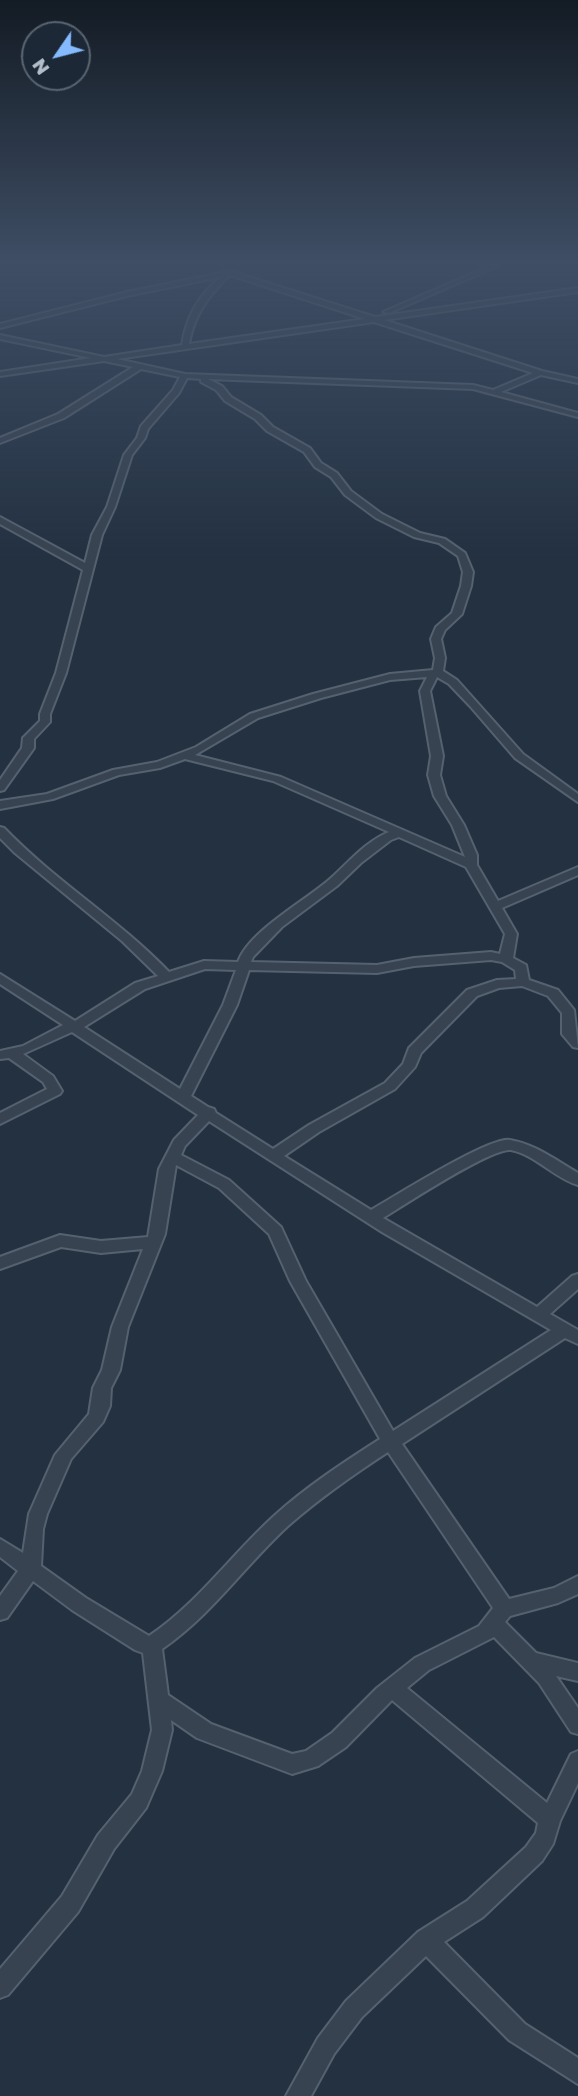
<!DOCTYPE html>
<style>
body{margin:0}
#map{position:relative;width:578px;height:2096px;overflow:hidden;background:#233141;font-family:"Golos Text",sans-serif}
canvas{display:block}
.north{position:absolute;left:21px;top:21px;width:70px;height:70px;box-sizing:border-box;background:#1c2835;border:2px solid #596471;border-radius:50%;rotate:235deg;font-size:19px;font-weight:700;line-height:28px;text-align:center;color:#b4becb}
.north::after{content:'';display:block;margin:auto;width:24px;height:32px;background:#85bbfe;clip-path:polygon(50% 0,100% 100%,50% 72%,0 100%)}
</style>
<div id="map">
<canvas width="578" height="2096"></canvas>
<div class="north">N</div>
</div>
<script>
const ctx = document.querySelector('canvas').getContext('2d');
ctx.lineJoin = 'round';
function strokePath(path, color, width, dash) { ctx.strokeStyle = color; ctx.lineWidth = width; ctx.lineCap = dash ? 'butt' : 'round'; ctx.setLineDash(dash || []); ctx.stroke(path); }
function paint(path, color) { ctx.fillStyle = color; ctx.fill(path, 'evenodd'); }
const minor = new Path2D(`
 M489,266H498L389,313L383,312Z
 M230,271L375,317L578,288V292L384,320L542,371L578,379V383L541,375L501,392L578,413V417L473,389L208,379L222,386L231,397L261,415L273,427L310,448L321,463L337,473L351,491L382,514L420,533L445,539L465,553L473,572L471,586L462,614L445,630L441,639L445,658L443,671L457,680L523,754L578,794V802L515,758L470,706L449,684L437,677L430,691L443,756L440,775L446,796L464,825L477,855V865L498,901L578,867V875L502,908L517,934L513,958L526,965L529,980L558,990L574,1010L578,1048L573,1047L562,1034V1013L548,996L522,986L499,988L477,996L421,1053L415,1067L395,1089L319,1132L284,1156L371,1210C394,1197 490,1136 510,1140C535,1144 557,1161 578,1173V1185C554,1178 536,1155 511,1150C492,1147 404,1205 383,1218L537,1307L572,1276L578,1274V1289L550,1314L578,1330V1344L565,1338L402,1444L509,1599L554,1588L578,1576V1594L558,1603L510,1616L505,1622L536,1653L578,1663V1681L556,1676L578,1708V1734L571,1732L539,1683L494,1637L429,1670L407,1688L547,1803L571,1754L578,1751V1783L560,1821L553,1844L542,1861L483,1917L444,1942L525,2024L578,2058V2084L509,2040L426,1956L362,2017L334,2054L311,2096H286L318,2038L346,2001L418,1932L467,1901L526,1847L536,1833L538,1823L392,1700L346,1747L318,1766L292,1774L197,1738L171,1720L172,1730L162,1771L146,1808L114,1849L78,1912L8,1995L0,1998V1969L62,1896L98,1835L132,1794L142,1771L152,1730L143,1653L135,1650L72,1610L33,1581L7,1618L0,1620V1596L18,1571L0,1557V1539L23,1553L29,1514L55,1455L89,1414L93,1388L102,1370L112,1327L143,1249L101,1253L61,1247L0,1269V1257L60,1235L101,1241L148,1237L159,1169L174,1140L198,1115L72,1032L23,1054L53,1076L62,1091L60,1094L0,1124V1113L47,1089L43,1082L9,1058L0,1059V1051L23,1046L63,1025L0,984V974L75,1021L135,983L158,976L122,941L15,853L0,838V827L4,828C55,881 118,919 169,972L204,961L238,962C249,931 305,901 330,879C348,863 366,841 389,832L273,781L185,759L160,768L119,775L53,799L0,809V801L47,794L113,770L157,762L196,747L250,714L313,694L390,674L433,670L435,658L431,639L436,627L452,613L461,586L463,572L458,556L439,543L414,537L376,518L345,495L331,477L315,467L304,452L267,431L255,419L225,401L216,390L201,382V379L187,378L179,393L148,429L145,438L132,455L115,507L102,535L66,673L50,714V722L34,739V748L4,790L0,791V780L22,748L23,738L40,721V714L56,673L83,570L0,524V517L85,563L92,535L107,507L124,455L137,438L141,426L173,390L180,377L141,369L64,418L0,443V438L58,414L133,367L104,361L0,376V372L91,358L0,339V335L104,357L182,345C186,318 199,294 221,277L127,296L0,328V324L127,292ZM230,275L365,319L189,344C194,315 209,295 230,275ZM374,322L533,373L493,390L473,385L185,374L117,359ZM427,677L420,691L431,756L428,775L434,796L452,825L465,857L281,777L195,755L258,718L321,698L390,680ZM399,837L466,867L505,934L500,954L491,952L414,958L377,965L251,962L253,957L282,927L337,886L361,863L391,840ZM491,960L502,962L515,970L516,979L497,980L467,990L409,1048L403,1064L385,1083L309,1125L273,1149L216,1113L214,1109L208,1107L191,1096L237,1005L249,970L377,973L414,966ZM205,969L236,970L223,1005L180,1089L84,1027L145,989ZM209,1121L382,1232L551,1330L393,1431L306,1281L281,1227L229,1180L181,1155L185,1146ZM176,1165L219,1188L269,1234L290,1281L380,1439C344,1462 306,1487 274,1516C231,1555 198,1603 149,1636L86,1598L41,1566L43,1529L47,1514L71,1459L103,1422L110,1406L111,1388L120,1370L128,1327L165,1234ZM388,1452L493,1608L479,1626L415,1658L377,1688L332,1733L306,1751L292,1754L211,1724L168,1695L162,1649C212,1615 245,1565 289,1525C320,1498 354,1474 388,1452Z`);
strokePath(minor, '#55616e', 4);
paint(minor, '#374350');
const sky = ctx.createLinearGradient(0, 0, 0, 560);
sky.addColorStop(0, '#131b24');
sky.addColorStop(0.47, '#3f4e65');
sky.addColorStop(1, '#3f4e6500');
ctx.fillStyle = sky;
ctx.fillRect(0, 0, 578, 560);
</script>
